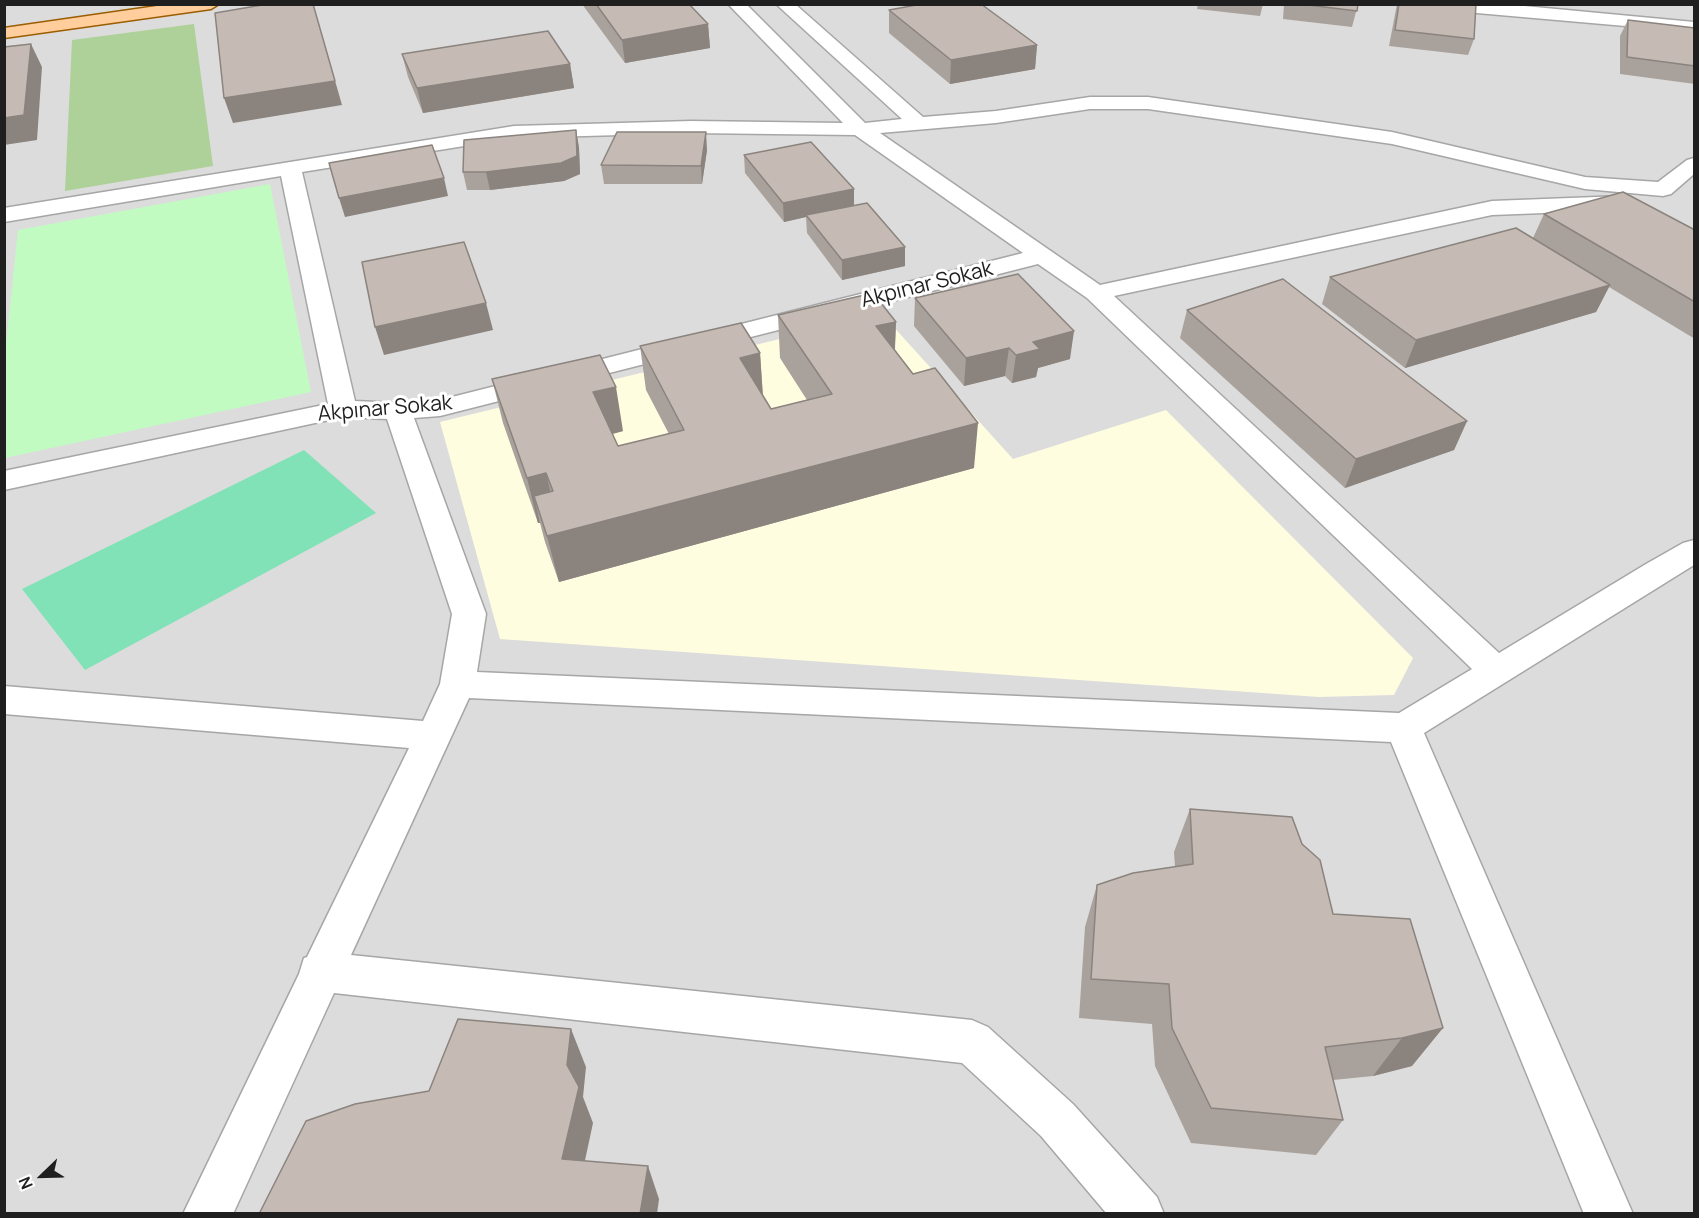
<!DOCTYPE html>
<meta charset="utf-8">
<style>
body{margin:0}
#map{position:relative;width:1699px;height:1218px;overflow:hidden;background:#f0ece5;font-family:Manrope,sans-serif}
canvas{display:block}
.frame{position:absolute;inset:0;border:6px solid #1f1f1f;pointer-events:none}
.north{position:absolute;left:12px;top:1146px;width:60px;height:60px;-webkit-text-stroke:4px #fff;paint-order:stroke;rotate:247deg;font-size:16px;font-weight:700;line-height:24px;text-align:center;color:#1f1f1f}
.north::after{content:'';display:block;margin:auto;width:21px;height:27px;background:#1f1f1f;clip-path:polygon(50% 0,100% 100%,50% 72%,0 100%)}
</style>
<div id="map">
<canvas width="1699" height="1218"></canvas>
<div class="frame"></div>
<div class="north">N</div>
</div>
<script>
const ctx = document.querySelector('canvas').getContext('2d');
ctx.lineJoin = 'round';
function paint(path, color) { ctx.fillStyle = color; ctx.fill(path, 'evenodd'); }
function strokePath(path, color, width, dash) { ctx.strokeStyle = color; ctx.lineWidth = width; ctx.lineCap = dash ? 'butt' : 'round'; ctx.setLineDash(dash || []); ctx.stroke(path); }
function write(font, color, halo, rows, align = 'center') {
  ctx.font = font + ' Manrope,sans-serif'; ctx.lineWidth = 6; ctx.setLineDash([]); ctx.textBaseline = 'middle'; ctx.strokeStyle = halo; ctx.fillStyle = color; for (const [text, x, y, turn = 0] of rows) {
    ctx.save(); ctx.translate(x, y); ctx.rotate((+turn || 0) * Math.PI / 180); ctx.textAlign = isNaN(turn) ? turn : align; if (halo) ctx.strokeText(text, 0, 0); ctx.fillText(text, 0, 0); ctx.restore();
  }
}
const residential = new Path2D(`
 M5,5H1694V1213H5Z`);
const education = new Path2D(`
 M882,314L1013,459L1166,410L1413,658L1394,695L1319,697L500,639L440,422Z`);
const forest = new Path2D(`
 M194,24L213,166L65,191L72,40Z`);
const park = new Path2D(`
 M270,184L311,392L5,458V355L18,230Z`);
const pitch = new Path2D(`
 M304,450L376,513L85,670L22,589Z`);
const minor = new Path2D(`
 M728,4H746L865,123L902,119L776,4H795L923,117L996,111L1090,97H1148L1392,132L1585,177L1658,182L1687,160L1694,158V174L1671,194L1663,196L1585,189L1392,144L1148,109H1090L996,123L880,133L1100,285L1492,201L1622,196L1630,198L1633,203L1630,208L1622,210L1492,215L1114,296L1499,653L1646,564L1683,543L1694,540V565L1424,733L1633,1214H1584L1391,742L469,698L351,955L972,1020L988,1027L1073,1104L1157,1197L1164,1214H1107L1041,1136L962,1063L334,993L233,1214H183L299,974L304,958L307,957L409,748L4,714V686L423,721L440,684L452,614L387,419L343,417L4,490V471L328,404L281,176L4,222V208L514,126L691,121L843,123ZM691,133L855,135L1023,253L440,400L398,403L355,401L302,172L514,138ZM1038,264L1087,298L1472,669L1399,713L477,672L486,614L414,418L440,416Z
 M1423,4H1503L1694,22V32L1431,9Z`);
const major = new Path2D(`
 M171,4H219L211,9L4,38V28Z`);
const wall = new Path2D(`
 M582,4H689L708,24L710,48L625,63Z
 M1198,4H1263L1260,16L1197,9Z
 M1284,4H1358L1352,27L1283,19Z
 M1397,4H1476L1474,39L1468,55L1389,46Z
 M889,10L1037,45L1035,69L950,84L889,33Z
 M1628,20L1695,28V84L1620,74V36Z
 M402,54L570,64L574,88L423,113L408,77Z
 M576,130L579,148L580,174L564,181L490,190H467L463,172Z
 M707,150L702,184H604L601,165Z
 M744,155L854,206L905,247V266L842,280L807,233L806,217L784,222L745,173Z
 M1544,214L1695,230V339L1609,287L1596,312L1405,368L1322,304L1330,277L1533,238Z
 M915,298L1070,359L1038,368L1036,377L1012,383L1005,376L964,386L914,326Z
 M1187,310L1467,421L1454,450L1345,488L1180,338Z
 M778,315L896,322L895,350L974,468L559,582L545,542L540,523H538L503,423L492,379L623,431L612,434L618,446L669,434L646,390L640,346L760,353L763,397L771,409L807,400L780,358Z
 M1190,809L1302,844L1333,914L1410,919L1412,1066L1373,1076L1333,1080L1343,1120L1316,1155L1191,1143L1155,1066L1152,1024L1079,1018L1085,927L1097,885L1175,867L1174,852Z`);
const shadedWall = new Path2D(`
 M313,4L342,105L233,123L224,98Z
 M708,24L710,48L625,63L622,40Z
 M31,44L42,67L37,140L4,145V118Z
 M1037,45L1035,69L950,84L951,60Z
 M570,64L574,88L423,113L417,88Z
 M576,130L579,148L580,174L564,181L490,190L486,172Z
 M706,132L707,150L702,184L701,166Z
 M444,178L448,196L345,217L339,198Z
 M854,189V207L806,215V217L784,222L783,203Z
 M905,247V266L842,280V260Z
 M1610,285L1596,312L1405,368L1416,340Z
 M486,303L493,330L384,355L375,327Z
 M896,322L894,365L876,326Z
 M1074,331L1070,359L1038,368L1036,377L1012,383L1016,355L1033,342Z
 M1009,348L1005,376L964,386L966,358Z
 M760,353L763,398L740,358Z
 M616,387L623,431L601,437L593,392Z
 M1467,421L1454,450L1345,488L1356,459Z
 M978,423L974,468L559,582L547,536Z
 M546,473L557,519L534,496L540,523H538L527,478Z
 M1443,1028L1412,1066L1373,1076L1402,1038Z
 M571,1029L586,1067L583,1097L593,1123L578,1193L562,1159L567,1065Z
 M648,1166L659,1199L657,1214H640Z`);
const building = new Path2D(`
 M268,4H313L335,81L224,98L215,13Z
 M596,4H689L708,24L622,40Z
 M922,4H981L1037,45L951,60L889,10Z
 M1300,4H1358L1357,11Z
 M1399,4H1476L1474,39L1395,30Z
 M1628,20L1695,28V66L1627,57Z
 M548,31L570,64L417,88L402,54Z
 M31,44L24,115L4,118V47Z
 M576,130L577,156L561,163L486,172H463L464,140Z
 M617,132H706L701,166L601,165Z
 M811,142L854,189L783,203L744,155Z
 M432,145L444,178L339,198L329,163Z
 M1623,192L1695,230V302L1544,214Z
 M867,203L905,247L842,260L806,215Z
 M1516,228L1610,285L1416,340L1330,277Z
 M464,242L486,303L375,327L362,262Z
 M1018,274L1074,331L1033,342L1040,349L1016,355L1009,348L966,358L915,298Z
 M1283,279L1467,421L1356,459L1187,310Z
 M873,293L896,322L876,326L913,374L935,368L978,423L547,536L534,496L553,491L546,473L527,478L492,379L600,355L616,387L593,392L618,446L684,430L640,346L741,323L760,353L740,358L771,409L832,394L778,315Z
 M1190,809L1292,817L1302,844L1320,860L1333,914L1410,919L1443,1028L1402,1038L1325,1047L1343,1120L1211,1108L1172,1028L1169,984L1091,979L1097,885L1133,873L1193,864Z
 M458,1019L571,1029L567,1065L579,1087L562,1159L648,1166L640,1214H259L306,1121L355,1104L429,1091Z`);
const streetNames = [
 ["Akpınar Sokak",927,285,-14],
 ["Akpınar Sokak",385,409,-5]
];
paint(residential, '#dddcdc');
paint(education, '#fffde0');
paint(forest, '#add198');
paint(park, '#c1fbc2');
paint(pitch, '#80e2b6');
strokePath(minor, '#a6a6a6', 3);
strokePath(major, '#9b5d00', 3);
paint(minor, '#fff');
paint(major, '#ffce9c');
paint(wall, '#a9a19b');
paint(shadedWall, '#8a837e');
paint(building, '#c5bbb4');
strokePath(building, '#8a837e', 1.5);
write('21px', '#1f1f1f', '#fff', streetNames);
</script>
